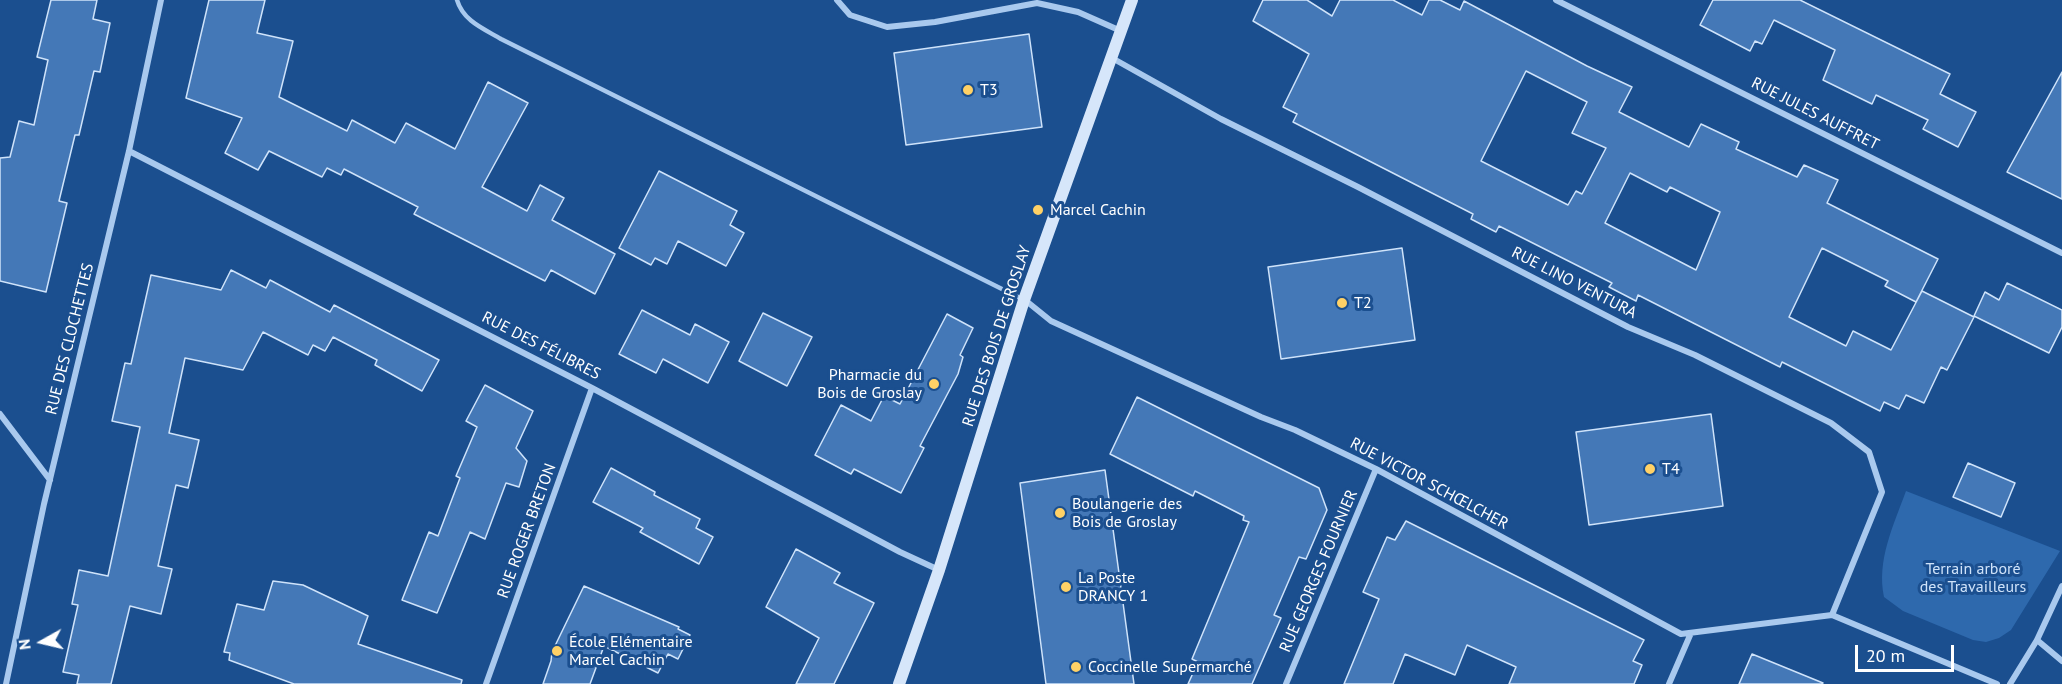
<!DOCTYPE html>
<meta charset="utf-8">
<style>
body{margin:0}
#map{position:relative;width:2062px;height:684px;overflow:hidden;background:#1b4f8f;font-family:"PT Sans",sans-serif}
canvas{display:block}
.north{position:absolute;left:12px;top:612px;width:60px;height:60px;-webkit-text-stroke:4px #1b4f8f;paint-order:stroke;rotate:262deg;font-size:16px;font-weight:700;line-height:24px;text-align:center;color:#fff}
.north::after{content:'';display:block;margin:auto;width:21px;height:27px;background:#fff;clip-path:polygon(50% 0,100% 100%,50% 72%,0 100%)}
.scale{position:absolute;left:1855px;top:645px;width:99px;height:27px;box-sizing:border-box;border:3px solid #fff;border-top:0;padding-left:8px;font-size:18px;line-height:21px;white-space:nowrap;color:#fff;-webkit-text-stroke:4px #1b4f8f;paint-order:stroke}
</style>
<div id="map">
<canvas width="2062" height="684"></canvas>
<div class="north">N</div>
<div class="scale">20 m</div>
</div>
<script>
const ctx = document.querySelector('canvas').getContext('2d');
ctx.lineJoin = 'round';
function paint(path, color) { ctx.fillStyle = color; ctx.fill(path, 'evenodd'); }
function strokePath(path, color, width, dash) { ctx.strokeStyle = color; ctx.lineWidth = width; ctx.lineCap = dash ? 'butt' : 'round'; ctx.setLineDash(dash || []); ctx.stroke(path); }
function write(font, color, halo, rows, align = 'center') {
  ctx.font = font + ' "PT Sans",sans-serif'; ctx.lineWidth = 6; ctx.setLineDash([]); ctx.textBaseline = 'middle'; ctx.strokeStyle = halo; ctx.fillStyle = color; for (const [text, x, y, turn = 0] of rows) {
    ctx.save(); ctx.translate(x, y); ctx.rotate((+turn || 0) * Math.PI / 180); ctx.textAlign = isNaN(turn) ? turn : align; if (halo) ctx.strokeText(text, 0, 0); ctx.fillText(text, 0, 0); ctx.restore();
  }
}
const green = new Path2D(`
 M1906,491L2060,551L2011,630L1999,638L1986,642L1973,640L1903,611L1884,597C1876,561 1894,524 1906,491Z`);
const building = new Path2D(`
 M51,0H97L93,19L110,23L100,72L94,71L79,135H75L59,201L67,203L46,292L0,281V158L10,157L19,121L34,125L48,60L37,57Z
 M209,0H265L257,33L293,41L279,97L347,131L352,120L395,143L406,123L455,149L488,82L528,103L482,187L527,211L540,185L564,198L552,220L615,254L595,294L551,270L545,281L414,214L418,207L344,169L341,175L327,168L322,177L269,151L258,170L225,153L242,118L186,98Z
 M1263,0H1307L1332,16L1340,0H1393L1422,15L1429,0H1440L1460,10L1464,1L1587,66L1632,87L1619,112L1689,147L1701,124L1739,142L1736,149L1797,177L1804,165L1838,180L1827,203L1938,259L1916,302L1885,286L1888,281L1822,248L1789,317L1846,346L1853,331L1891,350L1922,291L1974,317L1947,370L1941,367L1924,403L1906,395L1899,409L1884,402L1880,411L1782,362L1780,367L1638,295L1636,301L1609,287L1612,283L1499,226L1496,232L1471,219L1473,214L1293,122L1297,114L1283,107L1309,54L1253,21ZM1526,71L1587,102L1572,133L1606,148L1582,194L1576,191L1568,205L1481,161ZM1630,173L1667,192L1670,187L1720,212L1696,270L1605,223Z
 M1713,0H1800L1950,74L1940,94L1976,112L1958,147L1923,129L1928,120L1876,95L1872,104L1823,80L1835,50L1774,20L1762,44L1755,41L1750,51L1700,25Z
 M1029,34L1042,127L906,145L894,53Z
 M2062,72V199L2007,172Z
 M659,171L737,211L730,225L744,233L726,266L678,241L667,264L655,258L651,265L619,248Z
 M1402,248L1415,340L1281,359L1268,267Z
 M231,270L266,288L270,280L330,312L334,305L439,360L422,391L375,365L377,360L333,337L325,351L313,345L308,355L263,332L243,370L185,358L169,433L199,440L188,488L176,485L158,566L172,569L161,614L130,606L111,684H77L79,675L63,672L78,605L72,604L79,570L108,576L140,427L112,421L125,363L131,364L151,275L221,290Z
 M2007,283L2062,310V327L2049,353L1974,316L1985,292L1999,300Z
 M642,310L690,335L695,324L729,342L708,383L663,359L656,373L619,354Z
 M763,313L812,337L787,386L739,361Z
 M947,314L973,328L960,355L963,357L958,374L920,446L924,448L901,493L854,469L851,474L815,455L841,405L871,421L884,396L900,404Z
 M485,385L533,411L516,448L527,461L519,487L506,483L485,539L470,532L437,613L402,600L429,532L438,536L460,478L456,476L477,427L466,421Z
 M1137,397L1319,488L1327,510L1306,559L1299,557L1274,615L1281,618L1252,684H1188L1198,662L1192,659L1249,522L1243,520L1244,516L1195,491L1193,496L1110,454Z
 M1711,414L1723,506L1589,525L1576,432Z
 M1968,463L2015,483L2001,517L1953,497Z
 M611,468L655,492L654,495L700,519L696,528L713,537L699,564L640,532L643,528L593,502Z
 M1105,470L1134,684H1046L1020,483Z
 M1406,521L1644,640L1633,661L1642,665L1634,684H1509L1516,667L1467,645L1455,675L1405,654L1393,684H1344L1379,599L1363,592L1387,537L1395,540Z
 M796,549L840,573L834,583L874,603L834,684H796L819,638L766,607Z
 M273,581L303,585L368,616L358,644L462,680L461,684H294L229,660L230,653L224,652L237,604L264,610Z
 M584,586L679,627L678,629L690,635L678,659L668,654L658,673L604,646L590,684H543L551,661L552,652Z
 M1752,654L1823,683L1822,684H1739Z`);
const lane = new Path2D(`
 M457,0C463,21 484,29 501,39L1022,299`);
const street = new Path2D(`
 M837,0L850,15L887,27L935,22L1037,3L1078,12L1121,31
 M1556,0L2062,253
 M1112,58L1221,119L1358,187L1628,327L1695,355L1831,423L1869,452L1882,492L1832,615
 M129,151L592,388L900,552L939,570
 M1025,300L1051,321L1261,417L1295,430L1376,469L1681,634L1832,615
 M0,414L50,480
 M1832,615L1997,684
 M2037,640L2062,661
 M6,684L44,504L129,151L161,0
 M486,684L592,388
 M1286,684L1376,469
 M1669,684L1691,633
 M2010,684L2037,640L2062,586`);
const secondary = new Path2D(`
 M899,684L939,570L1024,300L1132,0`);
const markers = [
 [968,90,6,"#ffd166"],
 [1038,210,6,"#ffd166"],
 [1342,303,6,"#ffd166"],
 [934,384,6,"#ffd166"],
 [1650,469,6,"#ffd166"],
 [1060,513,6,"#ffd166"],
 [1066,587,6,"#ffd166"],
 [557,651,6,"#ffd166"],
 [1076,667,6,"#ffd166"]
];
const poiNames = [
 ["T3",980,90],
 ["Marcel Cachin",1050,210],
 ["T2",1354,303],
 ["Pharmacie du",922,375,"right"],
 ["Bois de Groslay",922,393,"right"],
 ["T4",1662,469],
 ["Boulangerie des",1072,504],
 ["Bois de Groslay",1072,522],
 ["La Poste",1078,578],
 ["DRANCY 1",1078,596],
 ["École Elémentaire",569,642],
 ["Marcel Cachin",569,660],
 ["Coccinelle Supermarché",1088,667]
];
const streetNames = [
 ["RUE JULES AUFFRET",1815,114,27],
 ["RUE LINO VENTURA",1574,283,27],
 ["RUE DES BOIS DE GROSLAY",997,336,-72],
 ["RUE DES CLOCHETTES",70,339,-76],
 ["RUE DES FÉLIBRES",541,346,27],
 ["RUE VICTOR SCHŒLCHER",1429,484,28],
 ["RUE ROGER BRETON",527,531,-70],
 ["RUE GEORGES FOURNIER",1319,571,-67]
];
const parkNames = [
 ["Terrain arboré",1973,569],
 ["des Travailleurs",1973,587]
];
paint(green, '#2e69ad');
paint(building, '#4478b7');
strokePath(building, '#cfe3fa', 1.5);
strokePath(lane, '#a9c9ee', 4.5);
strokePath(street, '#a9c9ee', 6);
strokePath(secondary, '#d6e6fa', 12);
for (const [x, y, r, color] of markers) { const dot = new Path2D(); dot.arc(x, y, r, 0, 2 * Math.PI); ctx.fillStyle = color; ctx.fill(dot); strokePath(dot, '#1b4f8f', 2); }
write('16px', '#fff', '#1b4f8f', poiNames, 'left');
write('16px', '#fff', '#1b4f8f', streetNames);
write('16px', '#cfe3fa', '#1b4f8f', parkNames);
</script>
